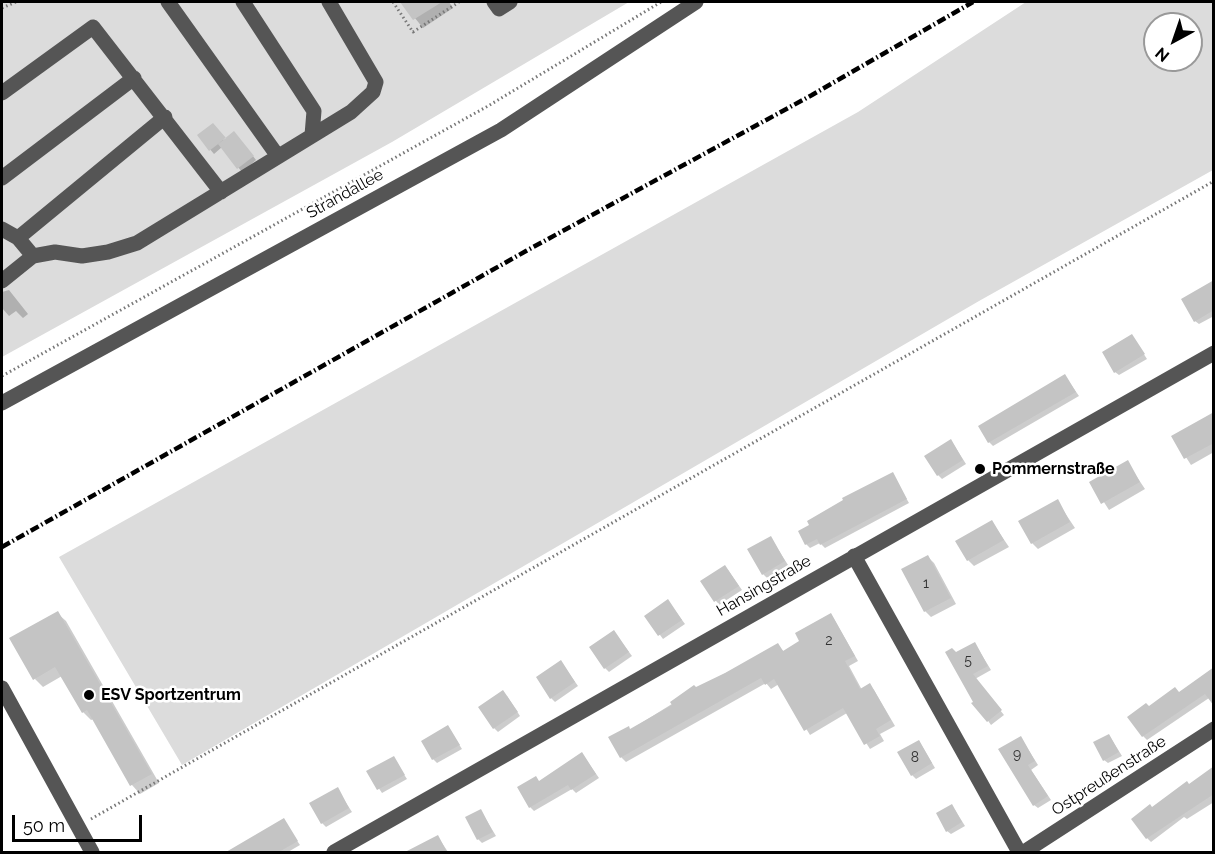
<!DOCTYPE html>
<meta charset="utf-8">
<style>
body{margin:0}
#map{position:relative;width:1215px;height:854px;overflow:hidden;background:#fff;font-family:Raleway,sans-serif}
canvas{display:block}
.frame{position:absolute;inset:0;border:3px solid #000;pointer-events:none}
.north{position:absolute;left:1143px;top:12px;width:60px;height:60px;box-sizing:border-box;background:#fff;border:2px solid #999;border-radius:50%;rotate:220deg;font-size:16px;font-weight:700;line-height:24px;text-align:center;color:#000}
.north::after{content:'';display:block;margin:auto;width:21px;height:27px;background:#000;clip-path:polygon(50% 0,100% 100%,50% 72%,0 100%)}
.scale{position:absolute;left:12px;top:815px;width:130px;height:27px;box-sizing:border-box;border:3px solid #000;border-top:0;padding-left:8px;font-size:18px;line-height:21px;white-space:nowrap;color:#000;-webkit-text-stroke:4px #fff;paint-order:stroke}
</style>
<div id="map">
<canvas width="1215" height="854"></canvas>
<div class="frame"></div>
<div class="north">N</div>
<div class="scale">50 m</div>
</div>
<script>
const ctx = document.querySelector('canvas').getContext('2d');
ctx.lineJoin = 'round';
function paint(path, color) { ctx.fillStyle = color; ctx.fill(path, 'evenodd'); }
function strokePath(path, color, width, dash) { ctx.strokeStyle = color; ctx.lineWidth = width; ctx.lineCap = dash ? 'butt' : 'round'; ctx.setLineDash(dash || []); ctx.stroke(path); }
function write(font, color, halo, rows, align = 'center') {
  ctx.font = font + ' Raleway,sans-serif'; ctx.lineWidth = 5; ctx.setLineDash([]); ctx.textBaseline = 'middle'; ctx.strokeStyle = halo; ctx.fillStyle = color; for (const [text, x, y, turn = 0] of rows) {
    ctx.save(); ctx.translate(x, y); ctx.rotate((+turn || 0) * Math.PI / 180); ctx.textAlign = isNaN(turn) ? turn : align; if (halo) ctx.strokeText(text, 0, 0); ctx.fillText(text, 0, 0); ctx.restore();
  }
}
const green = new Path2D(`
 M2,2H629L392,142L2,357Z
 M1026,2H1213V170L979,301L182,765L59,557L858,112ZM1155,24H1191V60H1155Z`);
const shadow = new Path2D(`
 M402,2H449L453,8L423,28Z
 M199,136L226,140L238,137L256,160L242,172L222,147L214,154Z
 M1214,283V316L1199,324L1195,321Z
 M9,290L28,314L23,318L16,311L9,316L2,308V292Z
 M1132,336L1147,359L1119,375L1115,372Z
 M1065,376L1079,396L993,446L989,442Z
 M1214,419V452L1191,465L1173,437Z
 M954,445L966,464L942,479L938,475Z
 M1127,462L1145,489L1109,510L1091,482Z
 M892,474L909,503L825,548L820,543L810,548L806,544L845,501Z
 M1057,501L1075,528L1038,549L1032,543Z
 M992,522L1009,547L974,566L968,560Z
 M771,538L788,565L767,578L763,574Z
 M928,557L934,563L956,604L931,617L925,611Z
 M728,570L742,590L719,605L702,581Z
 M668,601L685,624L663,639L646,616Z
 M57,613L66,621L159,783L140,794L132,785L94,719L91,720L83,712L62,676L43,687L35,679Z
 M831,614L858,661L849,666L862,690L870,685L874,690L895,726L880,734L884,741L870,749L847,713L810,735L779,684L771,689L766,683L626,762L621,757L630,730L696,689L778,645L784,652L801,641Z
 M614,632L632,656L609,672L605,668Z
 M975,644L991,670L975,679L1004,715L991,725L975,702L956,654Z
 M564,666L578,686L555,702L551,698Z
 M1214,670L1209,698L1147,740L1143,736L1149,708L1180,694Z
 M507,696L520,716L498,732L494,728Z
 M448,727L462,749L437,763L433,759Z
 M1109,735L1122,756L1108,763L1104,760Z
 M1021,738L1038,765L1031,770L1051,800L1038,808L1034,805Z
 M919,741L935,768L916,779L912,775Z
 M393,758L407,779L382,793L368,772Z
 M585,758L599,778L576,793L572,789L534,811L530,807L540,782Z
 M1214,769V802L1187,819L1184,817L1151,842L1147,838L1152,809Z
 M337,789L352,812L326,827L322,823Z
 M955,810L965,826L951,834L947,831Z
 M481,811L496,836L482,843L478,839Z
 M283,820L300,845L288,852H231Z
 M438,837L448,852H407Z`);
const building = new Path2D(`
 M400,2H442L413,20Z
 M213,123L226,138L209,151L197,135Z
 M234,131L254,156L237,169L218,144Z
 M1214,280V310L1194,322L1181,299Z
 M1132,334L1145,354L1114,373L1102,352Z
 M1065,374L1076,392L988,443L978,426Z
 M1214,412V443L1184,459L1171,436Z
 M951,439L963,460L937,476L924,456Z
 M1128,460L1140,482L1101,504L1089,482Z
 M893,472L907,499L820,545L817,539L805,545L798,531L809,525L807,521L843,500L842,498Z
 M1058,499L1070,522L1031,544L1018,521Z
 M992,520L1004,540L967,561L955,541Z
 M771,536L785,561L762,575L747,549Z
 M928,555L951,598L924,612L901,569Z
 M725,565L739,586L714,602L700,581Z
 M668,599L682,620L658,636L644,616Z
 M58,611L152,774L130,786L87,710L82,713L55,667L33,680L9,638Z
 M831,613L855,656L845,661L860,689L870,683L891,720L876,729L880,736L864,745L843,708L804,731L774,679L765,685L761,678L620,758L608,737L629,726L630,729L672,705L670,702L694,685L696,687L725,673L778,643L783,651L799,641L795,633Z
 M614,630L629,652L604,669L589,647Z
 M975,642L988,666L973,674L1002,710L987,722L971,703L973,702L945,652L952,648L956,652Z
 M561,660L575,682L550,699L536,677Z
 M1214,667V706L1205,694L1142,737L1127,717L1146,703L1149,706L1175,687L1179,692Z
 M503,690L518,712L493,729L478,707Z
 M448,725L460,745L432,760L421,741Z
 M1109,734L1119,752L1103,761L1093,742Z
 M1021,736L1035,761L1028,765L1048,796L1033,806L998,749Z
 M919,740L932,763L911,776L897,752Z
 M582,752L596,774L571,790L568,785L529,808L517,787L536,776L539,781Z
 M394,756L405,775L377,790L366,771Z
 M1214,766V794L1146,839L1131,819L1150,804L1152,807L1187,781L1189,784Z
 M338,787L349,808L321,824L309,803Z
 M952,804L962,822L946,832L936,813Z
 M481,809L493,832L477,840L465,817Z
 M284,818L298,841L279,852H226Z
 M438,835L447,852H405Z`);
const path = new Path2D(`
 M393,2L413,32L459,2
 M2,8L16,2
 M2,376L488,106L661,2
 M91,819L1214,181`);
const minor = new Path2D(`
 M168,2L277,155
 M243,2L314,111L312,135
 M494,2L499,9L510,2
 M2,93L93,27L221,192
 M2,178L134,78
 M2,229L18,238L33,256
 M18,238L165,117
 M2,281L33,256L55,252L82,256L108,252L137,243L351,112L373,92L376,82L329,2
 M2,403L501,130L696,2
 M854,556L1019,852
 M2,688L92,852
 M334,852L1214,353
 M1024,852L1214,729`);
const rail = new Path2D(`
 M2,547L526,251L812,95L973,2`);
const markers = [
 [980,469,6,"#000"],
 [89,695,6,"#000"]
];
const numberNames = [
 ["1",926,584],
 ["2",829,641],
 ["5",968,661],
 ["9",1017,755],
 ["8",915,758]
];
const streetNames = [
 ["Strandallee",345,194,-29],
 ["Hansingstraße",764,586,-30],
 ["Ostpreußenstraße",1109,776,-33]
];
const poiNames = [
 ["Pommernstraße",992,469],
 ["ESV Sportzentrum",101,695]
];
paint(green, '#dcdcdc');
paint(shadow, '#0003');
paint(building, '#c4c4c4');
strokePath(path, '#777', 3, [1.5, 3]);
strokePath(minor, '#555', 15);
strokePath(rail, '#000', 4.5, [9, 3, 1.5, 3]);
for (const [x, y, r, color] of markers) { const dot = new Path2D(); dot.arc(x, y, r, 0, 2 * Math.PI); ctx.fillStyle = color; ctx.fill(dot); strokePath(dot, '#fff', 2); }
write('14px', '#313131', null, numberNames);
write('16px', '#000', '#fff', streetNames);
write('bold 16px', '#000', '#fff', poiNames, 'left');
</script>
